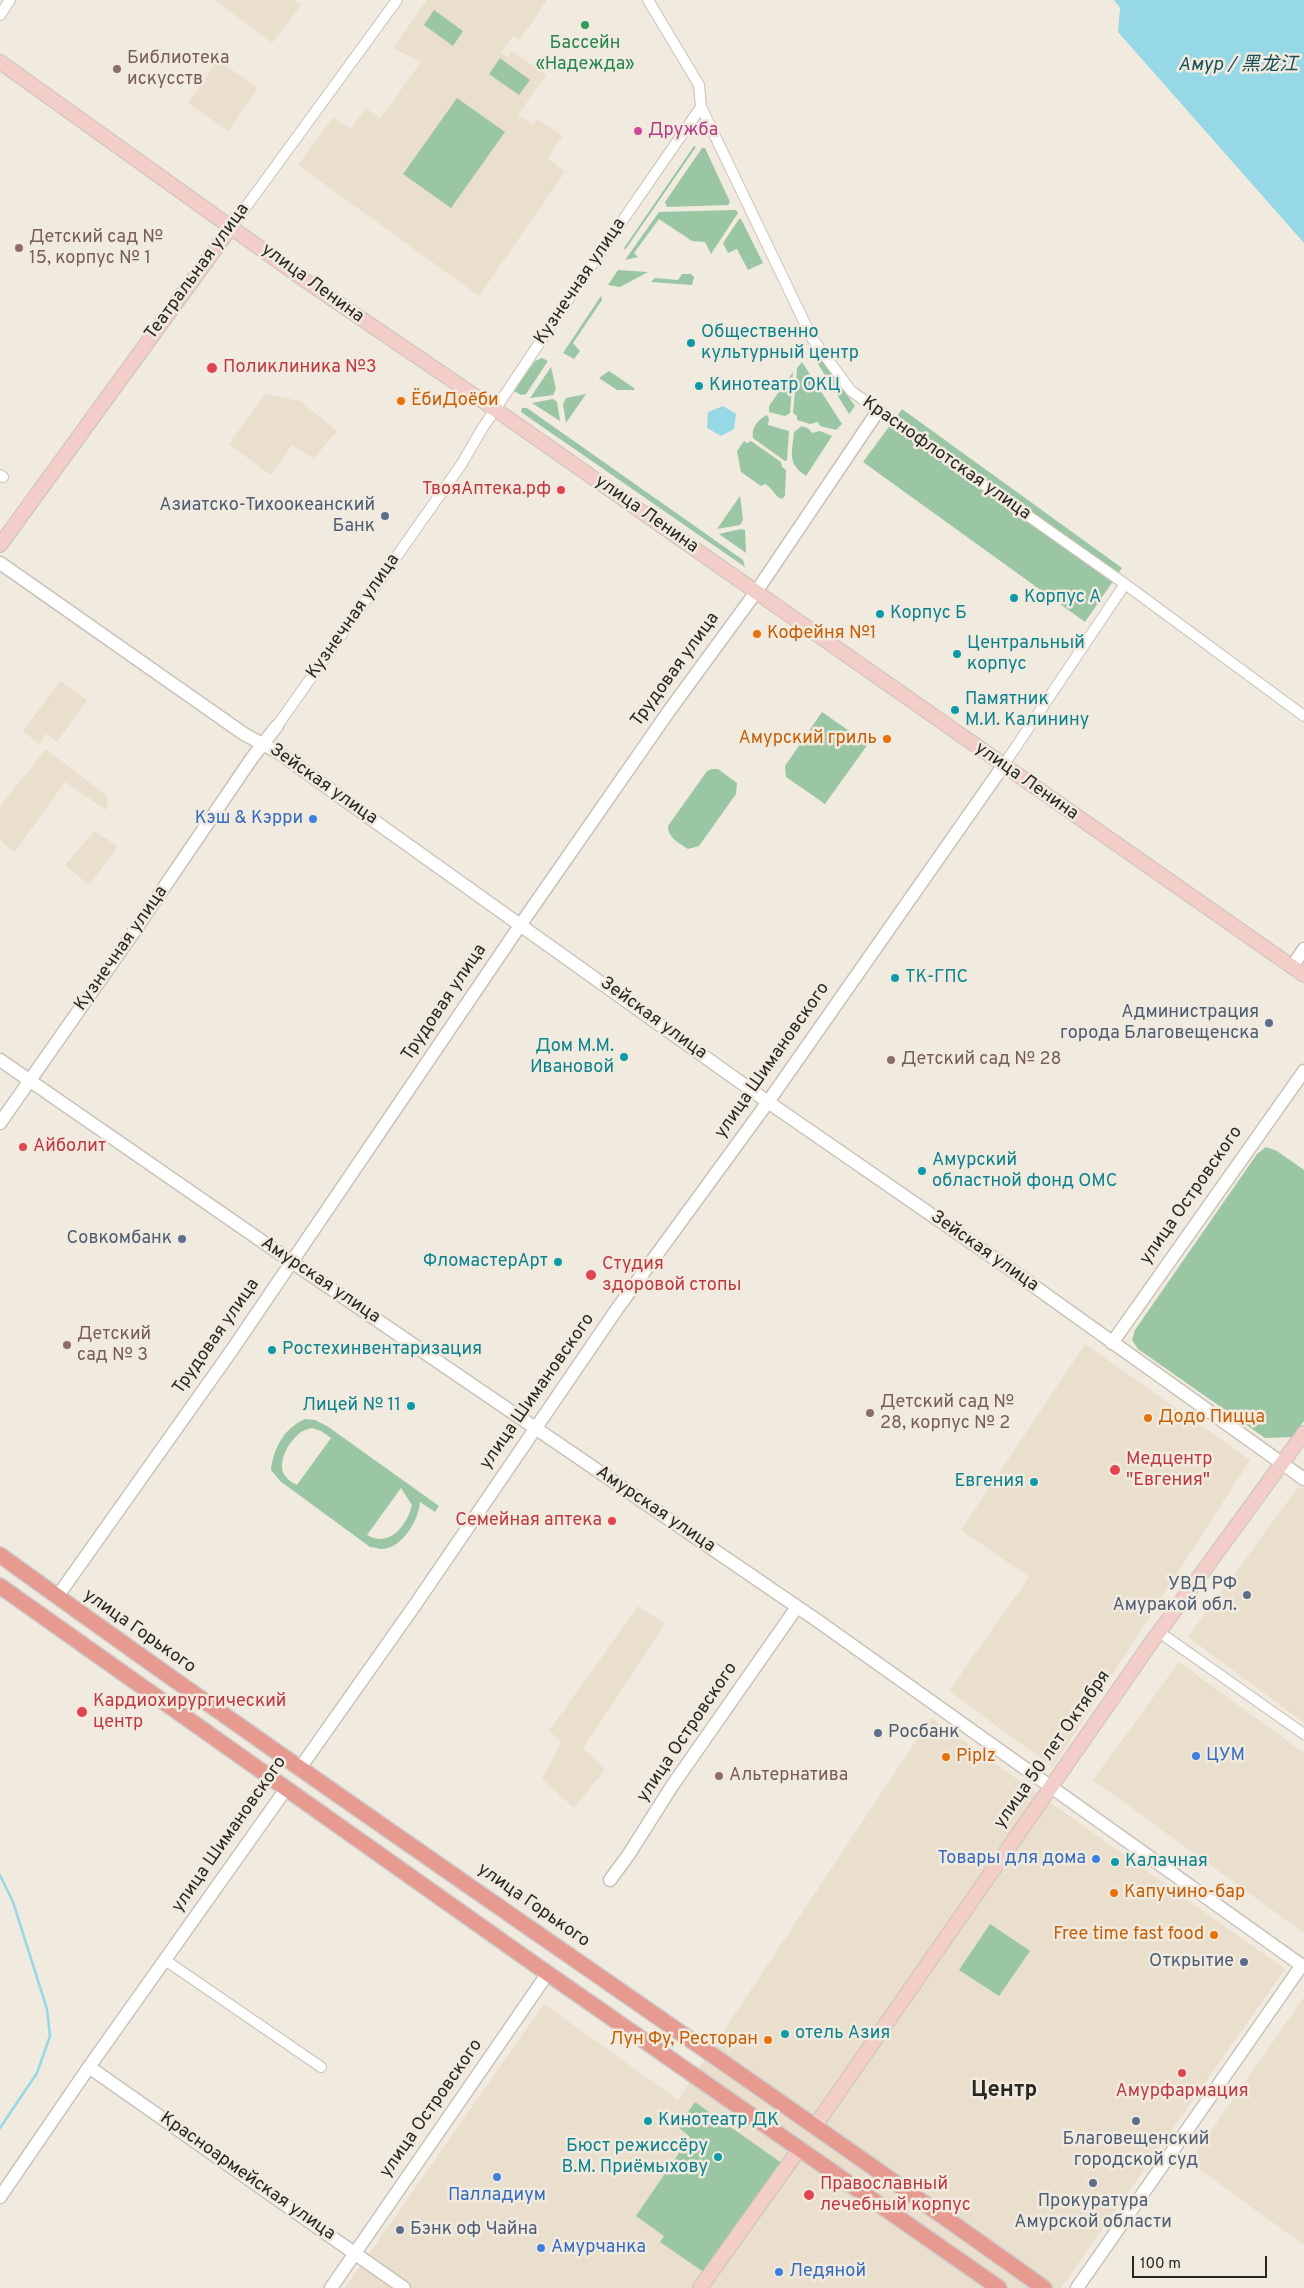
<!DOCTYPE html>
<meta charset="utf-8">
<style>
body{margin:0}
#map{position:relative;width:1304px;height:2288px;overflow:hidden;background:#f1eadf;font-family:Overpass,sans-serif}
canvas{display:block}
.scale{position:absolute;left:1132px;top:2256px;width:135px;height:22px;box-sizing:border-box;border:2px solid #292723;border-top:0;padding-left:6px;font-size:15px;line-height:18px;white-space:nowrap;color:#292723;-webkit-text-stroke:4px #f1eadf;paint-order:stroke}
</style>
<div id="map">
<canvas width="1304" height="2288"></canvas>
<div class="scale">100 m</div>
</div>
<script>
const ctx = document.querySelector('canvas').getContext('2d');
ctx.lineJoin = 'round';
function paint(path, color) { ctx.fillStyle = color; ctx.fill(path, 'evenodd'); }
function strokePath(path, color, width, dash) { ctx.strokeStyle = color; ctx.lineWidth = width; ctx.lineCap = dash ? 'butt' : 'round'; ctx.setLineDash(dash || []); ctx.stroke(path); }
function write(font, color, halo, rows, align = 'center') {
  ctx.font = font + ' Overpass,"Noto Sans SC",sans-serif'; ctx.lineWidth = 5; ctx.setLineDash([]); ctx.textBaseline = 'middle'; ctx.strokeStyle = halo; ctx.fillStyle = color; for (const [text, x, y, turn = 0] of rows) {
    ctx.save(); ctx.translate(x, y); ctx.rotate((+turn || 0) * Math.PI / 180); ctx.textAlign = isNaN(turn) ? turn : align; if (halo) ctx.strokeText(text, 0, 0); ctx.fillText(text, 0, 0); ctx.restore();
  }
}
const built = new Path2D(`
 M215,0H294L301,5L272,43Z
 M427,0H547L520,40L513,36L501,52L508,57L512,51L546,75L518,115L533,125L537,119L563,136L547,158L565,172L479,296L298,165L333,117L350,129L366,108L380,119L421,62L393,48Z
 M218,60L258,88L228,131L188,103Z
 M265,394L300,401L337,431L314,458L292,445L271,475L229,444Z
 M60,681L87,700L57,742L46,734L39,744L23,731Z
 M46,749L108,797L106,810L65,782L15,852L0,840V806Z
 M94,831L118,846L89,885L65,865Z
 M1085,1344L1250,1460L1053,1767L949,1691L1029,1577L961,1530Z
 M1299,1486L1304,1489V1723L1188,1637Z
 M638,1606L665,1624L583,1748L605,1770L574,1808L542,1779L561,1742L549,1731Z
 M1179,1662L1304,1753V1933L1093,1780Z
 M931,1718L1285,1969L1061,2288H345L544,2004L678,2100Z
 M1304,1997V2245L1189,2162Z`);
const green = new Path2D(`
 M434,10L463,31L453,46L424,25Z
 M500,58L530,80L519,95L489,74Z
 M457,98L505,132L451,208L403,174Z
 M694,146L696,147L625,250L624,248Z
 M702,148H705L730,202L728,205L667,207L665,202Z
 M736,210L738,213L711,254L705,242L692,241L659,219L634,253L638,257L625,260L659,212Z
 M739,219H741L763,263L748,270L737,249L728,253L723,243Z
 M618,270L648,272L620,287L608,285Z
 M682,274H691L694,277L692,285L651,282L655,278L678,280Z
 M601,296L602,300L573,343L580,351L574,359L563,353Z
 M813,347L855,406L849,414L810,351Z
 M542,358L548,361L526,394L521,395L514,391L535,361Z
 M802,362L842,424L836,430L820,426L818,422L810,424L797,420V416L793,413L797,368Z
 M551,367L556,389L553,395L530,398Z
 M609,371L634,388L635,390H617L599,378Z
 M793,372L790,413L785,416L769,412V406Z
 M586,394L566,423L563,404L566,398Z
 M553,399L557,402L560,421L532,403Z
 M522,408H527L743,560L745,567L521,412Z
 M902,409L1122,568L1085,622L863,462Z
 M767,415L769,419L768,425L789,431L787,460L785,461L753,438C751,428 758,419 767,415Z
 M802,426L809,429L812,433L820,431L832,436L806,476C787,463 792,454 794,432Z
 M744,441L747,443L751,441L781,462L782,467L786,470L785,496L782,499C775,497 773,488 765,484L761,486L741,472L737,451Z
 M740,496L743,520L740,525L717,529Z
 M741,529L745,530L746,553L719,534Z
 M822,712L868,744L825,804L786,777L785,766Z
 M712,769H718L737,783L736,794L699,846L688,849C679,843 668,838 668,826L707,771Z
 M1266,1147L1277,1151L1304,1170V1421L1292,1437L1265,1438L1138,1349L1132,1340L1135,1330L1257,1154Z
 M305,1419L315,1420L327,1426L439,1506L435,1512L420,1502C419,1519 403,1548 382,1549C379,1549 374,1547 370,1547L280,1481L271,1470C273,1449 285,1427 305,1419ZM312,1428L321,1431L331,1438L297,1485C294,1483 289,1481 287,1478C274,1465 289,1441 301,1432C304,1430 308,1429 312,1428ZM401,1488L412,1505C407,1526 389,1548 367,1535Z
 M990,1924L1030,1951L999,1996L959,1970Z
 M695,2102L783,2164L705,2273L660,2242L664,2236L636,2216L690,2137L678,2127Z`);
const water = new Path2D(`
 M1114,0H1304V243L1118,32L1120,8Z
 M723,406L736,414L734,429L721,436L707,428L708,412Z`);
const stream = new Path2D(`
 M0,1875L13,1902L47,2009L50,2036L37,2073L0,2128`);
const minor = new Path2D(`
 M648,0L699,85L701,107L812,338L851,391L1125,584L1304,716
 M0,15L10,0
 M232,226L397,0
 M0,475L3,477
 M277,726L461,465L482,429L578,285L701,107
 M1003,766L1125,584
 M1159,1632L1304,1734
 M165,1960L321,2067`);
const tertiary = new Path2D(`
 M0,563L244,734L279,753L768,1102L1017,1274L1304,1479
 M1292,967L1304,949
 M0,1060L292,1262L818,1621L1304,1967
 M0,1123L131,936L252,758L277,726
 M1112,1343L1304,1071
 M57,1597L232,1350L521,924L669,711L756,592L878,411
 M300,1768L415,1605L617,1309L768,1102L1003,766
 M610,1880L629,1854L672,1786L797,1607
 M89,2067L404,2288
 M0,2197L89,2067L286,1789
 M331,2288L548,1973
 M1077,2288L1302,1965`);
const secondary = new Path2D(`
 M0,62L306,281L509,419L1304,975
 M0,545L232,226
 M815,2126L1151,1643L1304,1433
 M700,2288L800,2148`);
const primary = new Path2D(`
 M0,1555C344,1804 698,2041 1044,2288
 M0,1586L527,1959L999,2288`);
const markers = [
 [585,25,5,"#2e9e5b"],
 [117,69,5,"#8d6e63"],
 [638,131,5,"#d1479c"],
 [19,248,5,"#8d6e63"],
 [691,343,5,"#0f9aa8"],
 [212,368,6,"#e0444e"],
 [699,386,5,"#0f9aa8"],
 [401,401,5,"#e8710a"],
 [561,490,5,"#e0444e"],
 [385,516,5,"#5c6f8a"],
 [1014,598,5,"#0f9aa8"],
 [880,614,5,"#0f9aa8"],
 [757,634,5,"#e8710a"],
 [957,654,5,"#0f9aa8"],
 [955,710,5,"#0f9aa8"],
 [887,739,5,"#e8710a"],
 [313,819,5,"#3f7fe0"],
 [895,978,5,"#0f9aa8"],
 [1269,1023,5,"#5c6f8a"],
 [624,1057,5,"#0f9aa8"],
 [891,1060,5,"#8d6e63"],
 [23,1147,5,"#e0444e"],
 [922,1171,5,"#0f9aa8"],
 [182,1239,5,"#5c6f8a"],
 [558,1262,5,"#0f9aa8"],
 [591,1275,6,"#e0444e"],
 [67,1345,5,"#8d6e63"],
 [272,1350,5,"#0f9aa8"],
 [411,1406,5,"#0f9aa8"],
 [870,1413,5,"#8d6e63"],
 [1148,1418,5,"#e8710a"],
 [1115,1470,6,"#e0444e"],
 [1034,1482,5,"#0f9aa8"],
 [612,1521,5,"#e0444e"],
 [1247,1595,5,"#5c6f8a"],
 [82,1712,6,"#e0444e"],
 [878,1733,5,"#5c6f8a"],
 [1196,1756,5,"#3f7fe0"],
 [946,1757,5,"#e8710a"],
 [719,1776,5,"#8d6e63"],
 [1096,1859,5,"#3f7fe0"],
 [1115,1862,5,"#0f9aa8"],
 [1114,1893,5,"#e8710a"],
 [1214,1935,5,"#e8710a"],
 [1244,1962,5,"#5c6f8a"],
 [785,2034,5,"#0f9aa8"],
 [768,2040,5,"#e8710a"],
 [1182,2073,5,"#e0444e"],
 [648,2121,5,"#0f9aa8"],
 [1136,2121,5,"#5c6f8a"],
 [718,2157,5,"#0f9aa8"],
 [497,2177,5,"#3f7fe0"],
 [1093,2183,5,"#5c6f8a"],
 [809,2195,6,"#e0444e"],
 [400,2230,5,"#5c6f8a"],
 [541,2248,5,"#3f7fe0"],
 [779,2272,5,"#3f7fe0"]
];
const leisureNames = [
 ["Бассейн",585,44],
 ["«Надежда»",585,65]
];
const educationNames = [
 ["Библиотека",127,59],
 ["искусств",127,80],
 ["Детский сад №",29,238],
 ["15, корпус № 1",29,259],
 ["Детский сад № 28",901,1060],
 ["Детский",77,1335],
 ["сад № 3",77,1356],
 ["Детский сад №",880,1403],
 ["28, корпус № 2",880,1424],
 ["Альтернатива",729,1776]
];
const hotelNames = [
 ["Дружба",648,131]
];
const streetNames = [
 ["Театральная улица",198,272,-54],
 ["Кузнечная улица",581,282,-56],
 ["улица Ленина",312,284,36],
 ["Краснофлотская улица",946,459,35],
 ["улица Ленина",646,515,35],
 ["Кузнечная улица",354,617,-55],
 ["Трудовая улица",676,670,-54],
 ["улица Ленина",1026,782,35],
 ["Зейская улица",323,785,35],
 ["Кузнечная улица",122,949,-55],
 ["Трудовая улица",445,1003,-56],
 ["Зейская улица",653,1019,36],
 ["улица Шимановского",773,1061,-55],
 ["улица Островского",1192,1196,-55],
 ["Зейская улица",984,1252,35],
 ["Амурская улица",320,1281,34],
 ["Трудовая улица",217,1337,-55],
 ["улица Шимановского",538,1392,-55],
 ["Амурская улица",655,1510,34],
 ["улица Горького",139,1632,35],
 ["улица Островского",688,1733,-56],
 ["улица 50 лет Октября",1053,1750,-55],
 ["улица Шимановского",230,1835,-55],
 ["улица Горького",533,1906,35],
 ["улица Островского",432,2109,-55],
 ["Красноармейская улица",247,2177,35]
];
const cultureNames = [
 ["Общественно",701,333],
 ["культурный центр",701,354],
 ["Кинотеатр ОКЦ",709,386],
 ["Корпус А",1024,598],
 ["Корпус Б",890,614],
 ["Центральный",967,644],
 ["корпус",967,665],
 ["Памятник",965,700],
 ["М.И. Калинину",965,721],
 ["ТК-ГПС",905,978],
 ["Дом М.М.",614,1047,"right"],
 ["Ивановой",614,1068,"right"],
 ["Амурский",932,1161],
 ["областной фонд ОМС",932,1182],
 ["ФломастерАрт",548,1262,"right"],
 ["Ростехинвентаризация",282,1350],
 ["Лицей № 11",401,1406,"right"],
 ["Евгения",1024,1482,"right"],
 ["Калачная",1125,1862],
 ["отель Азия",795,2034],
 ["Кинотеатр ДК",658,2121],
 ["Бюст режиссёру",708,2147,"right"],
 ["В.М. Приёмыхову",708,2168,"right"]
];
const healthNames = [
 ["Поликлиника №3",223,368],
 ["ТвояАптека.рф",551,490,"right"],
 ["Айболит",33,1147],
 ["Студия",602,1265],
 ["здоровой стопы",602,1286],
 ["Медцентр",1126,1460],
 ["\"Евгения\"",1126,1481],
 ["Семейная аптека",602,1521,"right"],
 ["Кардиохирургический",93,1702],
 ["центр",93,1723],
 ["Амурфармация",1182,2092,"center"],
 ["Православный",820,2185],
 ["лечебный корпус",820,2206]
];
const foodNames = [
 ["ЁбиДоёби",411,401],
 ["Кофейня №1",767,634],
 ["Амурский гриль",877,739,"right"],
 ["Додо Пицца",1158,1418],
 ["Piplz",956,1757],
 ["Капучино-бар",1124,1893],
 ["Free time fast food",1204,1935,"right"],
 ["Лун Фу, Ресторан",758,2040,"right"]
];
const serviceNames = [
 ["Азиатско-Тихоокеанский",375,506],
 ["Банк",375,527],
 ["Администрация",1259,1013],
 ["города Благовещенска",1259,1034],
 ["Совкомбанк",172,1239],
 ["УВД РФ",1237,1585],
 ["Амуракой обл.",1237,1606],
 ["Росбанк",888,1733,"left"],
 ["Открытие",1234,1962],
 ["Благовещенский",1136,2140,"center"],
 ["городской суд",1136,2161,"center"],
 ["Прокуратура",1093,2202,"center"],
 ["Амурской области",1093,2223,"center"],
 ["Бэнк оф Чайна",410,2230,"left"]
];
const shopNames = [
 ["Кэш & Кэрри",303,819,"right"],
 ["ЦУМ",1206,1756],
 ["Товары для дома",1086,1859,"right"],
 ["Палладиум",497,2196,"center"],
 ["Амурчанка",551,2248],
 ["Ледяной",789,2272]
];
const waterNames = [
 ["Амур / 黑龙江",1238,66]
];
const districtNames = [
 ["Центр",1004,2092]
];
paint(built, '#eadfcd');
paint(green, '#9bc6a3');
paint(water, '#97d8e6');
strokePath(stream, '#97d8e6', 2.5);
strokePath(minor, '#c9c2b8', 12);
strokePath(tertiary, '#c9c2b8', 15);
strokePath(secondary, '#c9c2b8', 16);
strokePath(primary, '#cccbca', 18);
strokePath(minor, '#fff', 10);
strokePath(tertiary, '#fff', 12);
strokePath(secondary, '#f3cdc8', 14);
strokePath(primary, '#e79b90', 15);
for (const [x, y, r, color] of markers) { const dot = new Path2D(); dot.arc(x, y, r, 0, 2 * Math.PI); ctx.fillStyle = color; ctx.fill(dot); strokePath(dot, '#f1eadf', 2); }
write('18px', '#27864d', '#f1eadf', leisureNames);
write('18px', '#785e54', '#f1eadf', educationNames, 'left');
write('18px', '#b23c85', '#f1eadf', hotelNames, 'left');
write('18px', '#292723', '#f1eadf', streetNames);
write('18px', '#0d838f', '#f1eadf', cultureNames, 'left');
write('18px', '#be3a42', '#f1eadf', healthNames, 'left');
write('18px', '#c56008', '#f1eadf', foodNames, 'left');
write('18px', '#4e5e75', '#f1eadf', serviceNames, 'right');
write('18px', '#366cbe', '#f1eadf', shopNames, 'left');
write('italic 19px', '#174f59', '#f1eadf', waterNames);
write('bold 22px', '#292723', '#f1eadf', districtNames);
</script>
